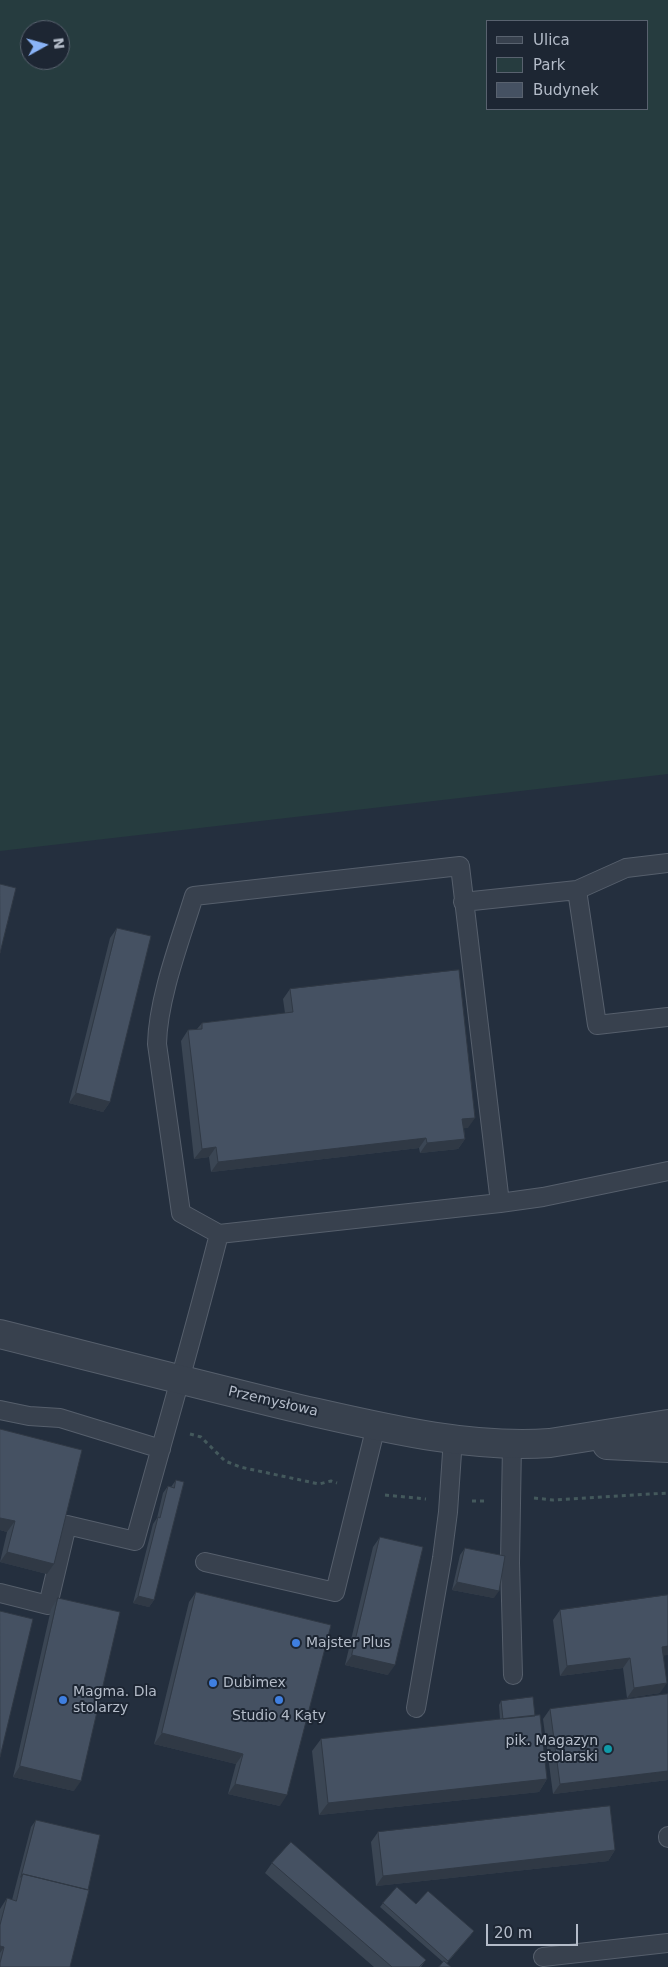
<!DOCTYPE html>
<meta charset="utf-8">
<style>
body{margin:0}
#map{position:relative;width:668px;height:1967px;overflow:hidden;background:#242f3e;font-family:"DejaVu Sans",sans-serif}
canvas{display:block}
.legend{position:absolute;left:486px;top:20px;width:162px;height:90px;box-sizing:border-box;background:#1d2633;border:1px solid #59626f;margin:0;padding:6px 9px;list-style:none;font-size:15px;color:#b4bcc9}
.legend li{display:flex;align-items:center;gap:10px;height:25px}
.legend b{width:25px;border:1px solid #59626f}
.north{position:absolute;left:20px;top:20px;width:50px;height:50px;box-sizing:border-box;background:#1d2633;border:1px solid #59626f;border-radius:50%;rotate:83deg;font-size:14px;font-weight:700;line-height:20px;text-align:center;color:#b4bcc9}
.north::after{content:'';display:block;margin:auto;width:18px;height:22px;background:#8ab4f8;clip-path:polygon(50% 0,100% 100%,50% 72%,0 100%)}
.scale{position:absolute;left:486px;top:1924px;width:92px;height:22px;box-sizing:border-box;border:2px solid #b4bcc9;border-top:0;padding-left:6px;font-size:15px;line-height:18px;white-space:nowrap;color:#b4bcc9;-webkit-text-stroke:4px #1d2633;paint-order:stroke}
</style>
<div id="map">
<canvas width="668" height="1967"></canvas>
<ul class="legend">
<li><b style="height:6px;background:#38414e"></b>Ulica</li>
<li><b style="height:14px;background:#263c3f"></b>Park</li>
<li><b style="height:14px;background:#455162"></b>Budynek</li>
</ul>
<div class="north">N</div>
<div class="scale">20 m</div>
</div>
<script>
const ctx = document.querySelector('canvas').getContext('2d');
ctx.lineJoin = 'round';
function paint(path, color) { ctx.fillStyle = color; ctx.fill(path, 'evenodd'); }
function strokePath(path, color, width, dash) { ctx.strokeStyle = color; ctx.lineWidth = width; ctx.lineCap = dash ? 'butt' : 'round'; ctx.setLineDash(dash || []); ctx.stroke(path); }
function write(font, color, halo, rows, align = 'center') {
  ctx.font = font + ' "DejaVu Sans",sans-serif'; ctx.lineWidth = 4; ctx.setLineDash([]); ctx.textBaseline = 'middle'; ctx.strokeStyle = halo; ctx.fillStyle = color; for (const [text, x, y, turn = 0] of rows) {
    ctx.save(); ctx.translate(x, y); ctx.rotate((+turn || 0) * Math.PI / 180); ctx.textAlign = isNaN(turn) ? turn : align; if (halo) ctx.strokeText(text, 0, 0); ctx.fillText(text, 0, 0); ctx.restore();
  }
}
const green = new Path2D(`
 M0,0H668V774L0,851ZM487,21H647V109H487ZM30,30H60V60H30Z`);
const path = new Path2D(`
 M190,1434L201,1437L225,1461L240,1467L319,1484L331,1481L337,1483
 M385,1495L426,1499
 M534,1498L553,1500L668,1493
 M472,1501H486`);
const service = new Path2D(`
 M577,890L626,868L668,863
 M463,902L577,890L597,1025L668,1017
 M500,1203L543,1197L668,1171
 M0,1410L29,1416L60,1418L161,1449
 M512,1444L510,1563L513,1675
 M205,1562L335,1592L376,1426
 M0,1593L48,1605L67,1525L135,1541C163,1439 193,1337 219,1234L181,1213L157,1044C158,998 180,941 194,896L460,866L500,1203L219,1234
 M416,1708L442,1558L448,1512L453,1438
 M668,1836V1838
 M543,1957L668,1943`);
const tertiary = new Path2D(`
 M0,1334C100,1359 200,1385 300,1409C380,1427 468,1449 550,1443L668,1424
 M607,1445L668,1448`);
const wall = new Path2D(`
 M117,928L110,1102L103,1112L69,1103L110,938Z
 M290,989L468,1128H464L465,1139L458,1149L420,1153L419,1148L211,1172L209,1157L194,1159L181,1041L188,1030L197,1029L202,1023L285,1013L283,999Z
 M0,1429L54,1564L47,1574L0,1562L7,1532L0,1530Z
 M176,1480L154,1600L149,1607L133,1603L153,1524L157,1518L163,1493L168,1486L171,1487Z
 M380,1537L388,1675L345,1665L373,1547Z
 M465,1548L494,1598L452,1590L460,1555Z
 M196,1592L280,1806L228,1794L236,1764L154,1744L189,1602Z
 M58,1598L74,1791L13,1777L51,1609Z
 M560,1610L664,1656L660,1693L627,1698L623,1668L560,1676L553,1620Z
 M668,1694V1780L553,1794L543,1719L550,1709Z
 M501,1701L535,1716L547,1779L539,1792L319,1815L312,1751L321,1739L500,1719L499,1705Z
 M36,1820L70,1967H0V1909L7,1898L12,1900L31,1827Z
 M378,1832L615,1850L608,1861L376,1886L371,1842Z
 M272,1863L426,1960L421,1967H374L265,1873Z
 M383,1903L416,1904L471,1935L447,1963L443,1962L380,1907Z`);
const shadedWall = new Path2D(`
 M76,1093L110,1102L103,1112L69,1103Z
 M475,1118L468,1128L455,1129L462,1119Z
 M426,1138L419,1148L211,1172L218,1162Z
 M465,1139L458,1149L420,1153L427,1143Z
 M216,1147L209,1157L194,1159L202,1149Z
 M0,1518L15,1521L7,1532L0,1530Z
 M7,1552L54,1564L47,1574L0,1562Z
 M457,1582L499,1591L494,1598L452,1590Z
 M138,1596L154,1600L149,1607L133,1603Z
 M668,1646V1655L655,1657L662,1647Z
 M352,1655L395,1665L388,1675L345,1665Z
 M630,1658L623,1668L560,1676L567,1666Z
 M667,1683L660,1693L627,1698L634,1688Z
 M162,1733L243,1754L236,1764L154,1744Z
 M20,1766L81,1781L74,1791L13,1777Z
 M668,1771V1780L553,1794L560,1784Z
 M547,1779L539,1792L319,1815L328,1803Z
 M235,1784L287,1795L280,1806L228,1794Z
 M615,1850L608,1861L376,1886L383,1876Z
 M0,1946L4,1947L0,1953Z`);
const building = new Path2D(`
 M0,884L16,888L0,953Z
 M117,928L151,936L110,1102L76,1093Z
 M459,970L475,1118L462,1119L465,1139L427,1143L426,1138L218,1162L216,1147L202,1149L188,1030L202,1029V1023L293,1012L290,989Z
 M0,1429L82,1450L54,1564L7,1552L15,1521L0,1518Z
 M176,1480L184,1482L154,1600L138,1596L158,1517L160,1518L168,1486L174,1488Z
 M380,1537L423,1547L395,1665L352,1655Z
 M465,1548L505,1556L499,1591L457,1582Z
 M196,1592L331,1625L287,1795L235,1784L243,1754L162,1733Z
 M668,1595V1646L662,1647L667,1683L634,1688L630,1658L567,1666L560,1610Z
 M58,1598L120,1612L81,1781L20,1766Z
 M0,1611L33,1619L0,1757Z
 M668,1694V1771L560,1784L550,1709Z
 M533,1697L535,1716L503,1719L501,1701Z
 M540,1715L547,1779L328,1803L321,1739Z
 M610,1806L615,1850L383,1876L378,1832Z
 M36,1820L100,1835L88,1890L23,1874L21,1877Z
 M291,1842L426,1960L419,1967H392L272,1863Z
 M23,1874L89,1890L70,1967H0V1963L4,1947L0,1946V1925L7,1898L16,1901Z
 M397,1887L416,1904L428,1891L474,1931L448,1961L383,1903Z
 M444,1961L451,1967H439Z`);
const markers = [
 [296,1643,5,"#3f7fe0"],
 [213,1683,5,"#3f7fe0"],
 [63,1700,5,"#3f7fe0"],
 [279,1700,5,"#3f7fe0"],
 [608,1749,5,"#0f9aa8"]
];
const streetNames = [
 ["Przemysłowa",273,1402,13]
];
const poiNames = [
 ["Majster Plus",306,1643],
 ["Dubimex",223,1683],
 ["Magma. Dla",73,1692],
 ["stolarzy",73,1708],
 ["Studio 4 Kąty",279,1716,"center"],
 ["pik. Magazyn",598,1741,"right"],
 ["stolarski",598,1757,"right"]
];
paint(green, '#263c3f');
strokePath(service, '#565f6c', 20);
strokePath(tertiary, '#565f6c', 30);
strokePath(path, '#44595c', 3, [4, 4]);
strokePath(service, '#38414e', 18);
strokePath(tertiary, '#38414e', 28);
paint(wall, '#3b4654');
paint(shadedWall, '#303945');
paint(building, '#455162');
strokePath(building, '#303945', 1);
for (const [x, y, r, color] of markers) { const dot = new Path2D(); dot.arc(x, y, r, 0, 2 * Math.PI); ctx.fillStyle = color; ctx.fill(dot); strokePath(dot, '#1d2633', 2); }
write('14px', '#b4bcc9', '#1d2633', streetNames);
write('14px', '#b4bcc9', '#1d2633', poiNames, 'left');
</script>
